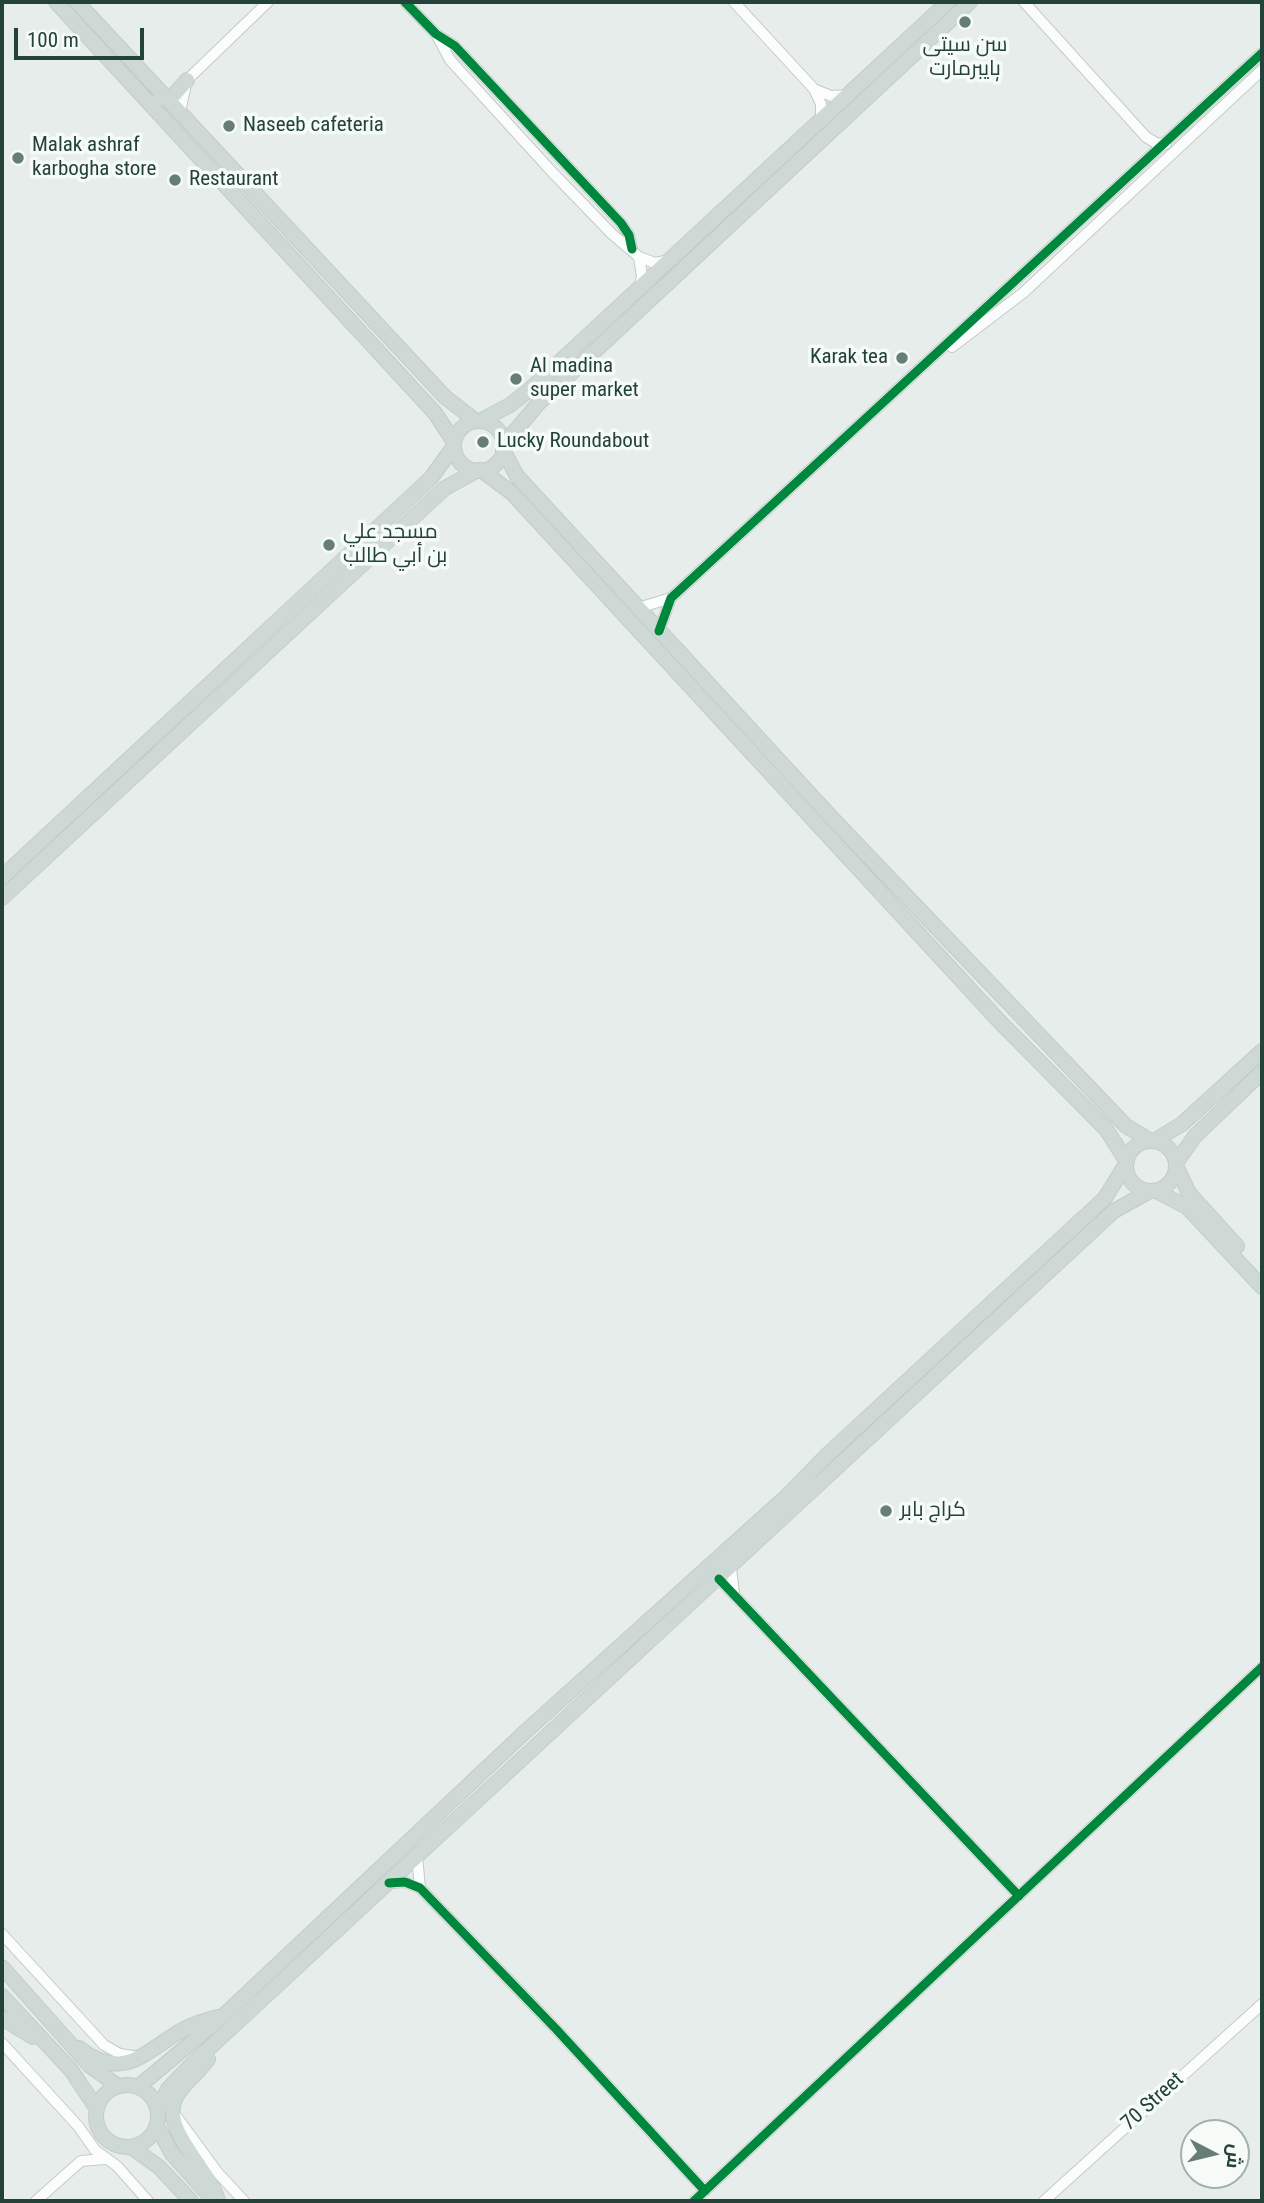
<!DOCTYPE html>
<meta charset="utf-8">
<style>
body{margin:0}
#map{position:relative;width:1264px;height:2203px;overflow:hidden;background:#e7edea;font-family:"Roboto Condensed",Cairo,sans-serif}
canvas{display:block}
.frame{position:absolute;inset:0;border:4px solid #22423a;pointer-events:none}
.north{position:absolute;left:1180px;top:2119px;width:70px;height:70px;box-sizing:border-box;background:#f6fbf8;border:2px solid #a1b1ac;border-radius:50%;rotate:97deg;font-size:19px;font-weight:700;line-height:28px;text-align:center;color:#22423a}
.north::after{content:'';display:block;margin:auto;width:24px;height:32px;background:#677e78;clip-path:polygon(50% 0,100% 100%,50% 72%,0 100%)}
.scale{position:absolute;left:14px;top:28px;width:130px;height:32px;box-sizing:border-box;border:4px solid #22423a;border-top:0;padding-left:9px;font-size:21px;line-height:24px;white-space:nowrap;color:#22423a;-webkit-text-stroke:5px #f6fbf8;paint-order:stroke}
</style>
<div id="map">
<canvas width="1264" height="2203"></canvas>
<div class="frame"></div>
<div class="north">ش</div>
<div class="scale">100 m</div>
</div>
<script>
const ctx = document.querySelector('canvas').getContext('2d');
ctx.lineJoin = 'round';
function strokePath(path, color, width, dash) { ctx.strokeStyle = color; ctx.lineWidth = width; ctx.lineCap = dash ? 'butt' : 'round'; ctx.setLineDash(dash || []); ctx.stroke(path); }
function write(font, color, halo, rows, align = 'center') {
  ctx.font = font + ' "Roboto Condensed",Cairo,sans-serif'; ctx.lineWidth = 7; ctx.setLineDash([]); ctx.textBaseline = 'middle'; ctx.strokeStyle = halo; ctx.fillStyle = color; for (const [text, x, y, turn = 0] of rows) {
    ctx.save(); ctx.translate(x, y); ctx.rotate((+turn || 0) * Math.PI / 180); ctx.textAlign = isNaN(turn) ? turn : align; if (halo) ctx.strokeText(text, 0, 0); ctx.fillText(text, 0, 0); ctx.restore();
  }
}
const minor = new Path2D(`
 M405,2L436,34L455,46L621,223L629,235L632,249
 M734,2L814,89L821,104V121
 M1024,2L1146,137L1156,143L1166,144
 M436,34L450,60L553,173L612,234L639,257L642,276L639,289
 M814,89L831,96L848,95
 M180,112L187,80L268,2
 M639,257L655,263L670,260
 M952,347L1023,293L1262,70
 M638,608L671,598
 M659,631L671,598L1262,53
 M731,1568L734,1593
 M719,1579L1019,1896
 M417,1856L420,1888
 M389,1883L405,1882L420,1888L556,2029L705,2191
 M2,1934L104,2045L120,2054L139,2057
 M2,2043L78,2126L95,2150L117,2166L148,2201
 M176,2116L218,2173L244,2201
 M36,2201L81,2161L105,2159
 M694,2201L1262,1667
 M1044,2201L1262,2004`);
const major = new Path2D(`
 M56,2L435,413L454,442
 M77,2L445,397L476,421
 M160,98L172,97L187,80
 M480,421L510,405L528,391L948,2
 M454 446a25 25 0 1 1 50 0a25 25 0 1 1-50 0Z
 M504,444L538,404L970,2
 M503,450L517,476L830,816L1126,1126L1151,1141
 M481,470L512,493L1000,1022L1106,1129L1127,1162
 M2,877L431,478L454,446
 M2,898L445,488L478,470
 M1154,1141L1182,1124L1262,1051
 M1126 1166a25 25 0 1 1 50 0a25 25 0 1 1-50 0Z
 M1176,1163L1195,1136L1262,1072
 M1176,1166L1189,1193L1237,1246
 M1156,1191L1187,1207L1262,1287
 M2,1967L90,2066L118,2086
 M2,1996L71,2070L97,2109
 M2,2018L33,2037
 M79,2048C121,2081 142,2055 177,2033C189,2025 204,2021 218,2017
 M208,2059C199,2073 183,2083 176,2097C159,2129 211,2170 218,2201
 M96 2116a31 31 0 1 1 62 0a31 31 0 1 1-62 0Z
 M138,2087L223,2016L525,1732L787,1496L827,1455L1105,1198L1126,1164
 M158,2109L168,2089L190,2066L1114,1211L1150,1191
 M157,2126L172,2154L214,2201
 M131,2147L159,2167L191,2201`);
const cycleway = new Path2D(`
 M405,2L436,34L455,46L621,223L629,235L632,249
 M659,631L671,598L1262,53
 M719,1579L1019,1896
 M389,1883L405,1882L420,1888L556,2029L705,2191
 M694,2201L1262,1667`);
const markers = [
 [965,22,7,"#677e78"],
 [229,126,7,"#677e78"],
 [18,158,7,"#677e78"],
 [175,180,7,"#677e78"],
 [902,358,7,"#677e78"],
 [516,379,7,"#677e78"],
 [483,442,7,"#677e78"],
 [329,545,7,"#677e78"],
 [886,1511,7,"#677e78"]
];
const poiNames = [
 ["سن سیتی",965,46,"center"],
 ["ہایبرمارت",965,70,"center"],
 ["Naseeb cafeteria",243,126],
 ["Malak ashraf",32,146],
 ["karbogha store",32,170],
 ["Restaurant",189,180],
 ["Karak tea",888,358,"right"],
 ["Al madina",530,367],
 ["super market",530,391],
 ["Lucky Roundabout",497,442],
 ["مسجد علي",343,533],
 ["بن أبي طالب",343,557],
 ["كراج بابر",900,1511]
];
const streetNames = [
 ["70 Street",1153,2102,-42]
];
strokePath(minor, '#c4cac7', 12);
strokePath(major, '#c2ccc9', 16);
strokePath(minor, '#fbfcfc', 10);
strokePath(major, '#ced8d5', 14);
strokePath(cycleway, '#00873e', 9);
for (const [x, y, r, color] of markers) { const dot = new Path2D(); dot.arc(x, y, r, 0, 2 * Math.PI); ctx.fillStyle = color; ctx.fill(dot); strokePath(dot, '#f6fbf8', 2.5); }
write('21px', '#22423a', '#f6fbf8', poiNames, 'left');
write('21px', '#22423a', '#f6fbf8', streetNames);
</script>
